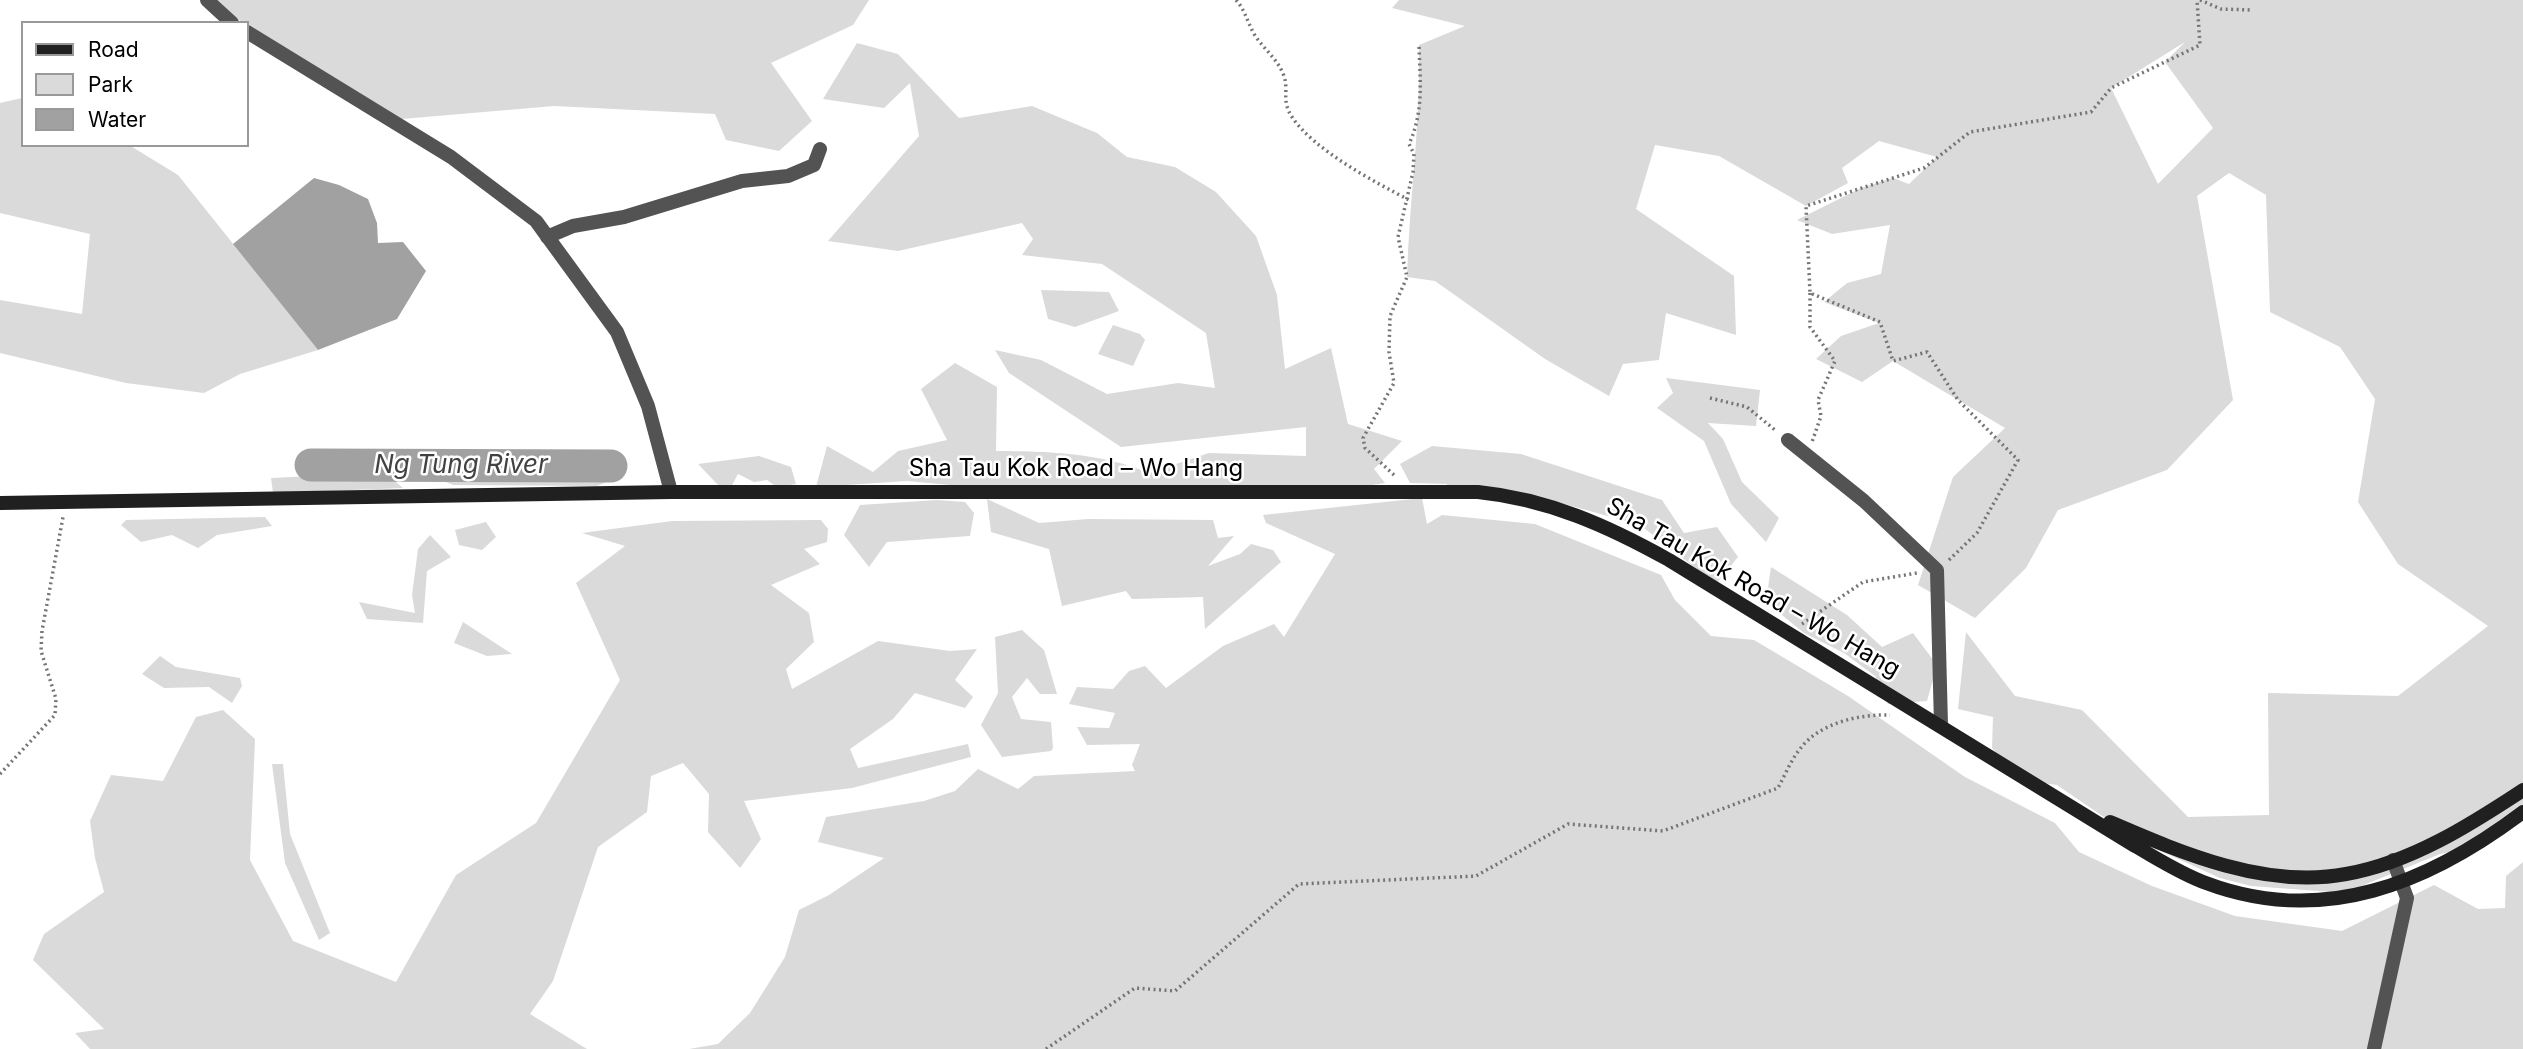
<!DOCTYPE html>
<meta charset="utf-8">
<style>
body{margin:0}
#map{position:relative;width:2523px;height:1049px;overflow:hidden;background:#fff;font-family:Inter,sans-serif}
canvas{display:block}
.legend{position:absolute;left:21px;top:21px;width:228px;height:126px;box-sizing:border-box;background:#fff;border:2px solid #999;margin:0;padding:9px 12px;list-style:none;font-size:21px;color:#000}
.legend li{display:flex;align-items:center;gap:14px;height:35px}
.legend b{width:35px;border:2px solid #999}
</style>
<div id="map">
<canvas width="2523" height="1049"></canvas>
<ul class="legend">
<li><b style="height:9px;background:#202020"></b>Road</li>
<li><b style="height:19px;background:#dadada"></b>Park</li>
<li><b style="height:19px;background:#a1a1a1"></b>Water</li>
</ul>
</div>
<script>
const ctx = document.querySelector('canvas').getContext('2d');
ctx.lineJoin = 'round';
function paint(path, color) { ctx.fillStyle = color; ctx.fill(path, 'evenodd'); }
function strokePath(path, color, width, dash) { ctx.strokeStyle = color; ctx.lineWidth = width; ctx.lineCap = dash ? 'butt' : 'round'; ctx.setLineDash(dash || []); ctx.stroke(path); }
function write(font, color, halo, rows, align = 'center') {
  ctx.font = font + ' Inter,sans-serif'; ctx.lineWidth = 5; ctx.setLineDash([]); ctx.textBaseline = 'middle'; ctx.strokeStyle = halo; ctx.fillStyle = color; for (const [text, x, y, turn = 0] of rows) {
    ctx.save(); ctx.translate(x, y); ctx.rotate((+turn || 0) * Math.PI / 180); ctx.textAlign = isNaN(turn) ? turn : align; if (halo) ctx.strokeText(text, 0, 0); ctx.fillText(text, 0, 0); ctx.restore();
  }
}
const green = new Path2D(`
 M209,0H869L853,25L771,63L812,121L779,151L726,140L715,114L554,106L390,120Z
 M1399,0H2523V819L2491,843L2440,854L2344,893L2251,886L2220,878L2139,841L2057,785L2016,779L1992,748L1993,717L1958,709L1966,632L2015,696L2082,710L2188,817L2269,815L2268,693L2398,696L2488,626L2398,564L2358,502L2375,399L2340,347L2270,312L2266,195L2229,173L2197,196L2233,400L2167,470L2058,510L2026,568L1975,618L1918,585L1953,477L2005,428L1893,361L1862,382L1816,359L1841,336L1879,323L1824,302L1847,283L1881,274L1890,225L1832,234L1797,220L1861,188L1893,178L1909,184L1937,157L1879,141L1842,168L1848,183L1806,206L1719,156L1655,145L1636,209L1734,276L1736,335L1666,313L1659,360L1623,364L1609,396L1545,359L1435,281L1407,277C1409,200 1421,123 1419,45L1465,26L1392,8ZM2185,42L2165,62L2213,128L2158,184L2111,88Z
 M857,43L898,54L959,118L1032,106L1097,133L1127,157L1175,167L1216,192L1256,236L1277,295L1285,369L1331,348L1348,424L1402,441L1374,469L1385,483L1279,499L1145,488L961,486L907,481L816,487L827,446L873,472L898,451L947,440L921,389L955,363L997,387L996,451C1047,451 1102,453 1149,473L1209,453L1306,456V427L1121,447L1009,373L995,350L1041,360L1107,394L1178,383L1215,388L1206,333L1102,264L1022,255L1033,239L1022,223L898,251L828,241L919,136L910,83L884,108L823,99Z
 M22,98L23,145H129L178,175L318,350L240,374L204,393L126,383L0,353V300L82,314L90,234L0,213V103Z
 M1041,290L1109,292L1119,311L1075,327L1048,319Z
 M1113,325L1140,334L1145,340L1133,366L1098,354Z
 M1666,378L1760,390L1756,426L1708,423L1723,439L1742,482L1779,518L1766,542L1731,504L1704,441L1657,408L1673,393Z
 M1432,446L1521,454L1662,500L1684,533L1717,527L1738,557L1716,584L1640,525L1525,493L1443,499L1447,484L1410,483L1400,464Z
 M416,456L443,471L547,470L571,460L618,462L621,476L597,486L453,485L414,468Z
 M759,456L791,467L796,484L777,487L767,480L754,482L738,474L731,487L721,488L698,464Z
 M376,473L390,477L403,488L273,493L271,478Z
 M1422,498L1427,524L1442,515L1535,524L1661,575L1675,600L1711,636L1754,640L1848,696L1965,777L2055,823L2079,852L2152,886L2235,916L2342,931L2434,885L2478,909L2505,908L2506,876L2523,862V1049H689L718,1044L750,1013L785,957L799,910L829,895L884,858L818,842L826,817L924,801L955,791L978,769L1018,789L1034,776L1135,771L1132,765L1140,744L1087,745L1077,727L1109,728L1115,713L1069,704L1077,687L1113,689L1129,671L1145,666L1166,688L1223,646L1274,624L1284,637L1335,554L1266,523L1263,515Z
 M987,499L1039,523L1088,519L1213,520L1218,538L1234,536L1208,566L1240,554L1251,544L1273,550L1281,562L1205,629L1203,597L1132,599L1126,591L1062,606L1049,549L991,532Z
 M937,500L965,502L974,513L970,536L887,542L869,567L844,535L860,505Z
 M265,517L272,526L217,535L198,548L172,535L141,542L121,525L126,520Z
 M821,520L828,529L827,542L804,549L820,564L771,585L809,613L814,642L786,669L792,689L878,641L950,651L977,649L955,680L973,697L965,708L915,693L893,719L850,749L858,768L968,744L971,757L852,788L744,801L761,839L740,868L708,832L709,794L683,763L651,776L647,812L598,847L553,981L530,1014L587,1049H90L75,1033L104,1029L33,960L44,934L104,892L95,858L90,821L111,775L163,781L196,717L223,710L255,739L250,860L293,941L396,982L456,875L536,823L620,680L576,583L625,546L582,533L672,521Z
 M486,522L496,537L482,550L459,545L455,530Z
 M430,535L451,557L427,571L423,623L367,619L359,602L415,613L412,595L418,549Z
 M1771,567L1847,615L1882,647L1913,633L1937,665L1927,701L1888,704L1875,676L1844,653L1804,633L1766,602Z
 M463,622L512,654L487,656L454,643Z
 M1022,630L1044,650L1057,694H1040L1027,678L1012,697L1021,719L1051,722L1053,748L1051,751L1002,757L981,725L998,693L995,637Z
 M160,656L176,667L240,678L242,686L232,703L209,687L164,688L142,674Z
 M272,764H283L290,834L330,933L319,940L285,863Z`);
const water = new Path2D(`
 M314,178L339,185L368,199L377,223L378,243L403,242L426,271L397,319L318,350L233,244Z`);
const river = new Path2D(`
 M311,465L611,466`);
const path = new Path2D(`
 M1236,0C1246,11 1248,25 1256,37C1266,51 1278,60 1284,76C1289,91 1281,100 1292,117C1314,150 1373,181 1409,200
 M2200,0L2221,9L2252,10
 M1810,293V327L1835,361L1818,400L1821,416L1812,442
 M1710,398L1747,407L1775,430
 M1394,475L1365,448L1363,438L1394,383L1389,352L1390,316L1407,277L1398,237L1413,172L1414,154L1409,144C1424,112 1420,80 1419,45
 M1949,560L1977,533L2018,460L1958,400L1927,352L1893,361L1880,322L1810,293L1806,206L1924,168L1970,132L2091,112L2111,88L2200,45L2197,0
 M1802,624L1863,582L1917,573
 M0,774L55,715L56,699L41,651L42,631L63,517
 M1046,1049L1135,988L1175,991L1299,884L1476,876L1568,824L1663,831L1778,788C1785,775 1791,760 1800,749C1819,723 1859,714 1890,715`);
const street = new Path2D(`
 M207,0L232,23
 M247,32L451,157L536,221L617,332L648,406L671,492
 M547,237L573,226L624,217L742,181L788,176L814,165L820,149
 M1788,440L1864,501L1937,570L1941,725
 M2374,1049L2407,898L2393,860`);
const secondary = new Path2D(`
 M0,503L671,492H1478C1548,499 1608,526 1669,560L2135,846C2158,859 2181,874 2206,883C2323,927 2429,883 2523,812
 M2110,822C2182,853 2265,889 2346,874C2410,863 2470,825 2523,790`);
const streetNames = [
 ["Sha Tau Kok Road – Wo Hang",1076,469],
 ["Sha Tau Kok Road – Wo Hang",1753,588,30]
];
const waterNames = [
 ["Ng Tung River",461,465]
];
paint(green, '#dadada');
paint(water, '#a1a1a1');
strokePath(river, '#a1a1a1', 33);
strokePath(path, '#757575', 3.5, [2, 3.5]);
strokePath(street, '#535353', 14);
strokePath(secondary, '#202020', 14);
write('24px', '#000', '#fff', streetNames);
write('italic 26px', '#424242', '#fff', waterNames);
</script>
